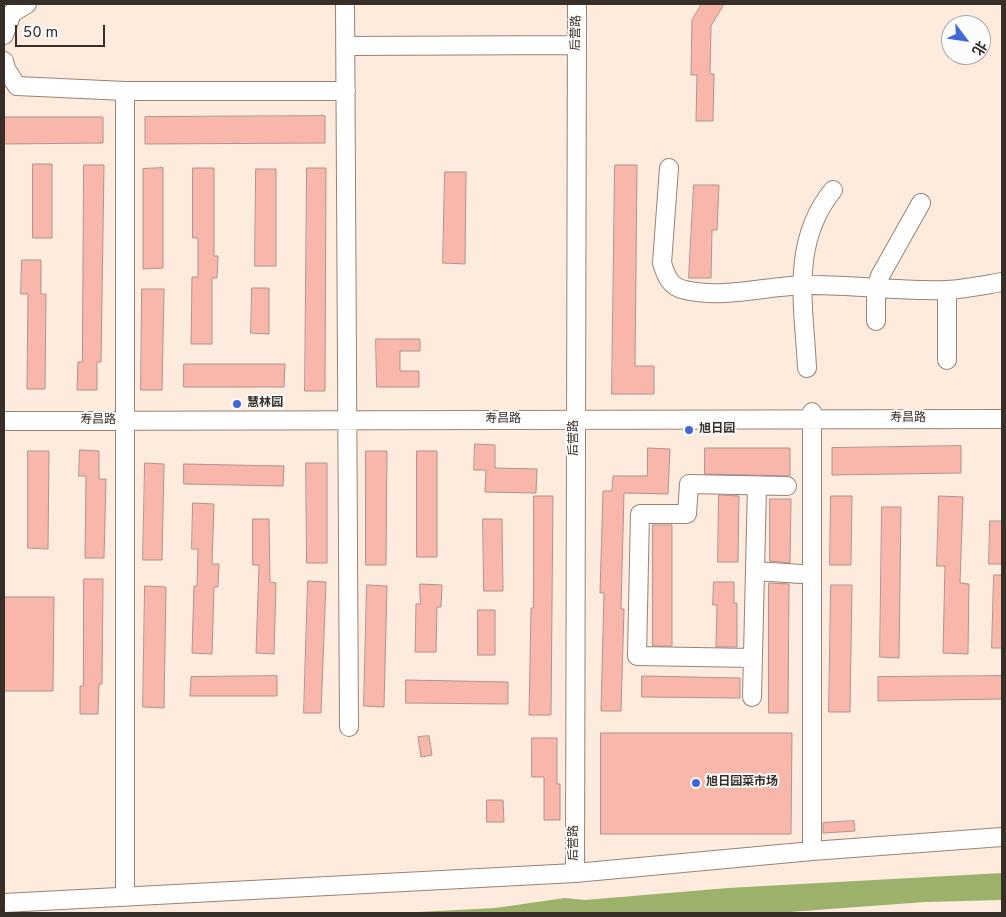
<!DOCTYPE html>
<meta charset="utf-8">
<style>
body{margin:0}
#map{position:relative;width:1006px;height:917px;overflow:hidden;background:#fdebdd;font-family:Overpass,"Noto Sans SC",sans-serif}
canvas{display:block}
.frame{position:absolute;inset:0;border:5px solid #362e27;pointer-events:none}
.north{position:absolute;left:941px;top:15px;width:50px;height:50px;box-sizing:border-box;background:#fcfcfc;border:1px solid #adaaa7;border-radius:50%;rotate:121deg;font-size:14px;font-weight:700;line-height:20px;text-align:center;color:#362e27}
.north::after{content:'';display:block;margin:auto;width:18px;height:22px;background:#4167d9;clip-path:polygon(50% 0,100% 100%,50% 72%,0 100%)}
.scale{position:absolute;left:15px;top:25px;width:90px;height:22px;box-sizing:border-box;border:2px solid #362e27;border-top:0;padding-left:6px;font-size:15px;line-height:18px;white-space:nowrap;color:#362e27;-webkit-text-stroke:4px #fcfcfc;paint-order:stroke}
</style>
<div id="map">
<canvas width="1006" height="917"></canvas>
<div class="frame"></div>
<div class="north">北</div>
<div class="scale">50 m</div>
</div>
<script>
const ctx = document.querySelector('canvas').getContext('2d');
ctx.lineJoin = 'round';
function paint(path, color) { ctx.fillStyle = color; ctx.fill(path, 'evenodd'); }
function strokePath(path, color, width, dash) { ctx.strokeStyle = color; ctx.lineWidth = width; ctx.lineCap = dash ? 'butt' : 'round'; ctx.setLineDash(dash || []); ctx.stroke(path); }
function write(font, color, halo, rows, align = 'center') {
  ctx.font = font + ' Overpass,"Noto Sans SC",sans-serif'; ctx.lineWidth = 4; ctx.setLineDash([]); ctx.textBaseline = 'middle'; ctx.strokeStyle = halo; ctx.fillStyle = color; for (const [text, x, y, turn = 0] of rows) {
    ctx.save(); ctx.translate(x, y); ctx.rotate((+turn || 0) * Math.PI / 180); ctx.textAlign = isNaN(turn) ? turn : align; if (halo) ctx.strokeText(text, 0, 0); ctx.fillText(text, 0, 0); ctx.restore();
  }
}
const water = new Path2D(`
 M1002,873V900L925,902L776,913H398L495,908L565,898L585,900L728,888Z`);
const building = new Path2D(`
 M702,4H724L711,26L710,74H714L713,121H696L697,75H691L692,20Z
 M325,116V143L145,144V117Z
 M4,117H103V143L4,144Z
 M33,164H52V238H33Z
 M84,165H104L101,362H97V390H77L78,362H82Z
 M615,165H637L635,366H654V394H612Z
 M163,168V268L143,269V169Z
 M193,168H214V256H218L217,278H212V344H191L192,277H198V238H193Z
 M307,168H326L325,391H305Z
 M256,169H276V266H255Z
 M445,172H466L465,264L443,263Z
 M694,185H719L717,230H712L711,278H689Z
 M22,260H41V294H46L45,389H27L28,294H21Z
 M252,288H269V334L251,333Z
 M142,289H164L162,390H141Z
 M376,339H420V351H400V371H419V387H377Z
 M184,364H285L284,387H184Z
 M475,444L495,445V468L537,469L536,493L485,492L486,470H474Z
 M961,446V473L832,475V448Z
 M648,448L670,449L668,494L624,493L621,609H624L621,711H601L604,593H600L603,491H612L613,476H647Z
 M705,448H790V476L705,474Z
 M80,450L99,451V479H106L104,558H85L86,476H79Z
 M28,451H49L48,549L28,548Z
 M366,451H387L386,565H366Z
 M417,451H437V557H417Z
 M145,463L164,464L162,560H143Z
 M306,463H327V563H307Z
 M184,464L284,466L283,486L184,484Z
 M719,495L739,496L738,562H718Z
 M534,496H553L551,715H529L531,608H533Z
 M831,496H852L851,565H830Z
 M939,496L963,497L960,583L969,584L968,654L943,653L945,566H937Z
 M770,499H791L790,563L770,561Z
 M193,503L214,504L212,564H219L218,587H214L212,654L192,653L194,586H197L198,549H192Z
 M882,507H901L899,658L880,657Z
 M253,519H269L270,582L276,583L274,654L256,653L259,565H253Z
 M483,519H502L503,591H484Z
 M990,521H1002V564H989Z
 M653,525H672V646H653Z
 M994,575H1002V648H992Z
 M84,579H103L102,684H99L98,714H80V686H83Z
 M308,581L326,582L321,713H304Z
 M714,582H734V603H737V647H716L717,605H713Z
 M769,583L789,584L788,713H769Z
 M420,584L442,585L441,607H437L436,652H415L416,604H420Z
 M367,585L387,586L384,707L364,706Z
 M831,585H852L850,712H829Z
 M145,586L166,587L164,708L143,707Z
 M4,597H54L53,691H4Z
 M478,610H495V655H478Z
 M277,676V696H190L191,677Z
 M642,676L740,678V698L642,697Z
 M1002,676V699L878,701V677Z
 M406,680L508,682V704L406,703Z
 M601,733H792L791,834H601Z
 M429,736L432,755L421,757L418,737Z
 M532,738H557V784H560V820H544V777H532Z
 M487,800H503L504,822H487Z
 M854,821L855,831L823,833V823Z`);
const minor = new Path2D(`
 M345,4L349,727
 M4,35L12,13L27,4
 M345,46L577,45
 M4,61L6,69L17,86L125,91H346
 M669,168L662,263C666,276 670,287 685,290C725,299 766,286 806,285C852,284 899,292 946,290C965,289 984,285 1002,282
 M947,290V360
 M876,321V288L880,276L921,203
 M807,368C804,305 790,243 833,190
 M4,421L1002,419
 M756,571L801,574
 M753,658L637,656L640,514H687L689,484L787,486
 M752,697L757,486
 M812,851V412
 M575,873L577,4
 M125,897V91
 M4,903L575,873L812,851L1002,837`);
const markers = [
 [237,404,5,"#4167d9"],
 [689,430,5,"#4167d9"],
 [696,783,5,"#4167d9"]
];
const streetNames = [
 ["后营路",577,33,-89],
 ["寿昌路",908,419],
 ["寿昌路",503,420],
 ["寿昌路",98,421],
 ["后营路",575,438,-90],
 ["后营路",575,843,-90]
];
const poiNames = [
 ["慧林园",247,404],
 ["旭日园",699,430],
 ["旭日园菜市场",706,783]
];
paint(water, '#9cb26b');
paint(building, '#f9b7ab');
strokePath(building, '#ae938e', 1);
strokePath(minor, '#988373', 20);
strokePath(minor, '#fff', 18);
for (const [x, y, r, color] of markers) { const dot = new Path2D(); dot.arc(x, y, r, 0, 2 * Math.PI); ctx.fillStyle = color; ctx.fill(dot); strokePath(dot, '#fcfcfc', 2); }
write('12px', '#362e27', '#fcfcfc', streetNames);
write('bold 12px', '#362e27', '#fcfcfc', poiNames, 'left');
</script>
